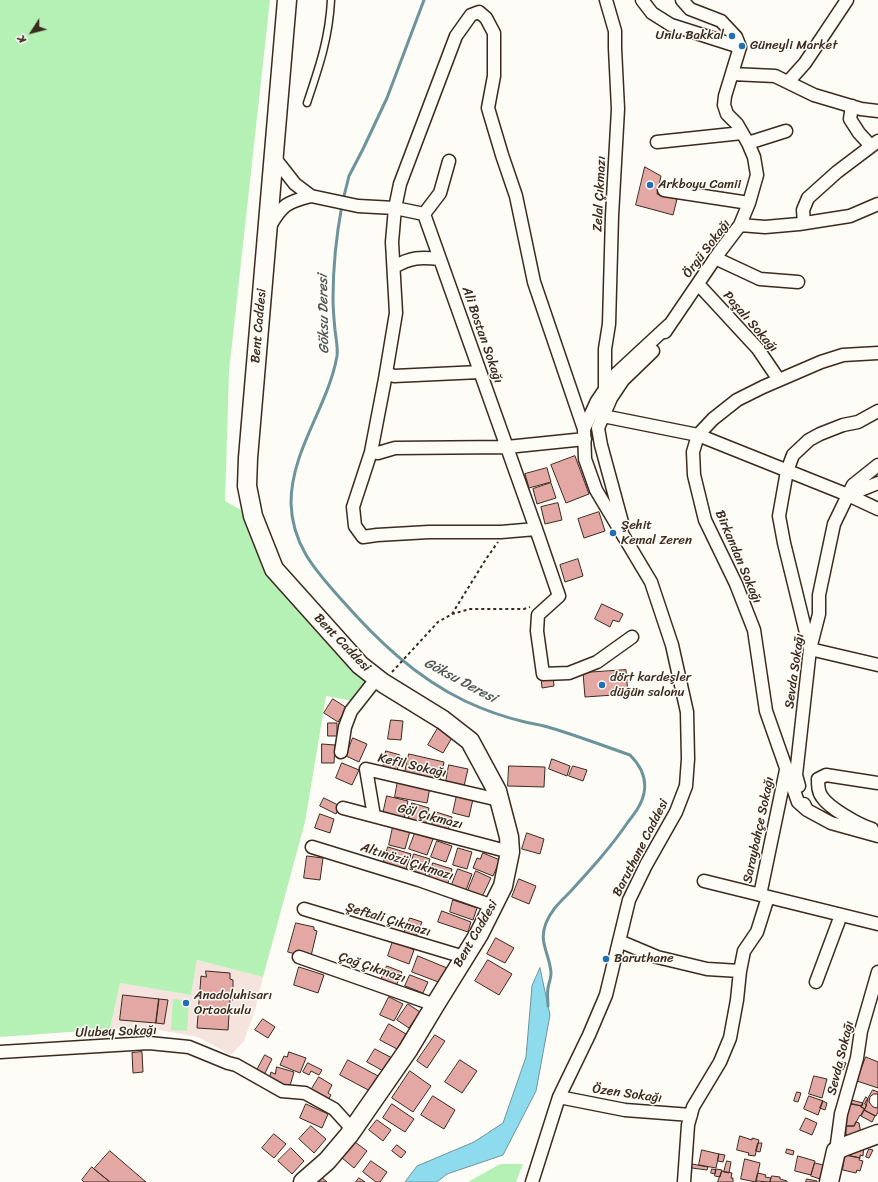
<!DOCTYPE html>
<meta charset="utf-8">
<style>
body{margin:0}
#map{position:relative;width:878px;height:1182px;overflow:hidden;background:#fdfcf7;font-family:Sriracha,sans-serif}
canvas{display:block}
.north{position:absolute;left:12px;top:12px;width:40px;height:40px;-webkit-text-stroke:3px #fdfcf7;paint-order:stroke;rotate:234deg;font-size:11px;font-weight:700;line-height:16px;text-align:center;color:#3b2a1e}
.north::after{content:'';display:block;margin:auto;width:14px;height:18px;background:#3b2a1e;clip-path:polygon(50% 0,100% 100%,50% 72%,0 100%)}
</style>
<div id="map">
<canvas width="878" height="1182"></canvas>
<div class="north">K</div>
</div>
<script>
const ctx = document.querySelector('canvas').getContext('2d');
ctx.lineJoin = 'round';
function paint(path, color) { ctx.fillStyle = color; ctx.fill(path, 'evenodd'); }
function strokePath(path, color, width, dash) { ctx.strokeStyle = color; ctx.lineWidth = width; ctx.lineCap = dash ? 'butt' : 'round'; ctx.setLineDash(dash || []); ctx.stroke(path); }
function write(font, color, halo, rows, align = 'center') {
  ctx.font = font + ' Sriracha,sans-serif'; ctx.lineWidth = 3; ctx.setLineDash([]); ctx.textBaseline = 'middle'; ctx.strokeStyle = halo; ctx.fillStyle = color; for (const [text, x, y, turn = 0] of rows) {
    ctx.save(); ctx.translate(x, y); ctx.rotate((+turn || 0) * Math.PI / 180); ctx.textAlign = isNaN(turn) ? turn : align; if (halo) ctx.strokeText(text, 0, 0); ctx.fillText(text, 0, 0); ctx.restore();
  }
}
const built = new Path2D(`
 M197,960L263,977L255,1010L244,1041L231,1055L198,1037L159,1030L110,1029L120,983L191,995Z`);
const green = new Path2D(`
 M0,0H270L229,371L225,501L241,510L247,527L267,572L307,621L366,680L353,701L326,696L305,822L263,977L197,960L191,995L120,983L110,1029L0,1037Z
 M173,999L189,1001L187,1031L171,1030Z
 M500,1164H523L516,1182H468Z`);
const water = new Path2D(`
 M540,968L550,1015L536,1091L503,1155L447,1174L437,1182H405L417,1166L474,1142L503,1123L526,1057L532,986Z`);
const stream = new Path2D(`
 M343,200L349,176L363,149L387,98L424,0
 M342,205C336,237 333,268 333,299C333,309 334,320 335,330C336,338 338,348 337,356C328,407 291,450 291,503C292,544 314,569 340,598C376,639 415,677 465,701C484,710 504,717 525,722C534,724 543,725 551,728C578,736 604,746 630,755C640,765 647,778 644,793C642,804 635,813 628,822C611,847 591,869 570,892C561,901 551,910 546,923C538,943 550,954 551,973C551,978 549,983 548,988C547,994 548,1000 548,1006`);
const building = new Path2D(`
 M645,167L661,176L657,194L677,199L673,215L636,205Z
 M575,456L589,494L566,503L551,465Z
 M547,468L551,482L529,488L525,474Z
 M551,483L556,498L537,504L533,489Z
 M558,503L562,520L545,524L541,507Z
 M599,512L605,531L584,538L578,519Z
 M578,559L583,576L565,582L560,565Z
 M602,604L623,614L619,622L613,620L610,627L595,619Z
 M626,670L628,694L585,697L583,673Z
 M553,676L554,686L542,688L541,677Z
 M333,699L347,708L338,722L324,713Z
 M391,720L403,721L401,740L388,739Z
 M328,723H337V736H328Z
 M438,728L453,736L443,753L428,745Z
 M353,738L367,744L359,762L346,756Z
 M322,744L335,745L334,763H322Z
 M386,751L400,755L397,771L383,768Z
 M409,754L444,762L440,780L405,772Z
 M552,759L570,766L567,776L549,769Z
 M342,763L359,770L352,785L336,778Z
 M449,765L468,769L464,786L446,782Z
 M509,766L545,767L544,787L508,786Z
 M573,766L587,770L583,781L569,776Z
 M398,780L430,787L427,803L395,797Z
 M457,795L473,799L469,817L453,813Z
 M387,796L408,801L404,819L383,814Z
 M324,798L340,806L336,814L320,806Z
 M412,803L429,808L425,826L408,822Z
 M436,812L452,817L447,833L431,828Z
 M320,814L334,819L330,833L315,828Z
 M393,827L410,831L405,849L389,845Z
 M415,833L433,839L427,855L409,849Z
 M527,833L544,839L540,854L522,849Z
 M437,841L452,846L446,862L431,857Z
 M388,847L411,854L405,872L383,865Z
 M458,848L472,852L467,869L453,865Z
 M483,853L500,860L493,876L473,868L477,858L480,859Z
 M414,854L430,859L424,878L408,874Z
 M307,856L323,858L320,880L304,878Z
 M433,863L452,869L447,886L428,880Z
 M458,869L472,874L465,893L451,887Z
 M476,871L491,878L481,899L467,893Z
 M519,879L536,886L529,904L512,897Z
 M453,900L477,908L473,920L450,912Z
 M442,911L471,922L468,932L438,922Z
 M410,918L422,922L414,941L403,936Z
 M296,923L314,927V930L317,931L311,956L306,957L288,952Z
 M496,938L514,948L505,963L487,954Z
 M393,941L411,946L410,948L414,950L409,964L388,956Z
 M418,956L447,968L441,983L412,972Z
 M488,960L512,974L499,995L475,981Z
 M387,966L402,972L396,986L381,980Z
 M299,967L324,975L318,993L294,985Z
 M206,971L230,973V979L233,980V1000L230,999L228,1030L197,1028L201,976L206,977Z
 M410,975L428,982L423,993L405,986Z
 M123,995L159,999L156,1023L120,1020Z
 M389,997L403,1004L394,1021L380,1015Z
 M159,999L168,1000L164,1024L156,1023Z
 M408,1004L420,1012L409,1028L397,1020Z
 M263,1019L275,1027L268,1038L255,1030Z
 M389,1024L406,1034L397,1049L380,1040Z
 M435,1035L445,1041L427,1068L417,1061Z
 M375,1049L392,1058L385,1072L367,1062Z
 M142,1052L143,1072L133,1073L132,1053Z
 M289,1052L306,1058L300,1073L280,1065L284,1056L287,1057Z
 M265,1055L272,1059L264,1075L256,1072Z
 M866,1057L878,1062V1088L857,1081Z
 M348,1060L380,1077L372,1092L340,1075Z
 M460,1060L477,1071L462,1093L445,1082Z
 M838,1061L846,1063L843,1070L836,1069Z
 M308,1063L322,1070L319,1075L311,1071L309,1075L303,1072Z
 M277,1067L294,1072L289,1089L268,1083L271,1072L275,1074Z
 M410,1071L431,1086L413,1112L392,1098Z
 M814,1076L827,1079L822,1098L809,1094Z
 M319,1077L332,1085L328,1093L331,1095L327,1102L310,1092Z
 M873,1090L878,1092V1112L876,1116L864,1110L867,1105L865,1104Z
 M797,1092L801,1093L798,1102L794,1101Z
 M874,1094H878V1108L873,1107L869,1102L870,1097Z
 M433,1096L455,1110L444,1129L421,1115Z
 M809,1096L823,1101L818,1115L804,1109Z
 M866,1097L868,1099L865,1109L861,1107Z
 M851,1100L863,1103L862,1106L850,1104Z
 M823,1101L827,1103L825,1110L820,1108Z
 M849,1103L862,1106L861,1107L865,1109L861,1116L860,1115L854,1126H845Z
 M306,1104L328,1114L322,1128L300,1118Z
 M392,1104L414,1119L405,1132L383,1118Z
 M864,1110L875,1116L872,1122L861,1116Z
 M806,1118L817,1123L812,1135L800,1130Z
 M377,1120L391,1130L383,1141L369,1130Z
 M856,1122L859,1123L861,1133L848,1136L846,1135V1126H854Z
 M311,1126L326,1139L314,1153L299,1139Z
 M274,1134L286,1144L274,1158L262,1148Z
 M740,1136L752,1140V1138L759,1140L755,1156L748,1155L749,1153L737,1150Z
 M355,1142L367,1151L354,1168L342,1158Z
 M758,1143H762L760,1152L756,1151Z
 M864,1144L863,1156L860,1155V1158L847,1155Z
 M397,1145L406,1152L401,1158L392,1151Z
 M291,1148L304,1161L292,1174L278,1161Z
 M787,1149L794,1151L793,1155L786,1153Z
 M869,1149L873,1150L869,1158L866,1157Z
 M702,1150L719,1154L716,1168L699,1165Z
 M110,1151L146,1182H110L94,1169Z
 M719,1154L725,1155L723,1162L718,1161Z
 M845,1155L860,1158L859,1160L863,1161L860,1171L857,1170L856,1173L843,1170Z
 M798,1156L815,1161L811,1175L795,1171Z
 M745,1159L760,1163L756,1182L741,1179Z
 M371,1161L387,1172L380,1182H376L363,1172Z
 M727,1161L731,1162L729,1173L724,1172Z
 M815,1163L823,1165L820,1179L811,1176Z
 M692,1164L708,1167L707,1170L692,1168Z
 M92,1167L94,1169L110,1182H84L82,1180Z
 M712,1169L716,1170L715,1174L711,1173Z
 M716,1169L722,1170L720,1177L715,1176Z
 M722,1171L732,1173L731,1178H733V1182H718Z
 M758,1173L766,1175L765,1177L771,1178L770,1182L756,1181Z
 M320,1176L327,1182H315Z
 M772,1176L780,1177V1179L787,1181V1182H770Z
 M359,1178L365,1182H356Z
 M807,1179L817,1181V1182H806Z`);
const path = new Path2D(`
 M452,614L486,559L498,542
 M392,672L438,622L452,614L470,609H524L530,607`);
const lane = new Path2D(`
 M307,103C319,67 329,39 331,0`);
const street = new Path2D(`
 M642,0L652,13L671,25L740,47
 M732,74L775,76L814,95L861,109L878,111
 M788,82L805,63L847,0
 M852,106L850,119L859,133L871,146
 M657,142L742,133
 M748,143L786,131
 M664,190L749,203
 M311,196L358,206L395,208L424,214L536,529
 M424,214L440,193L449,161
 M804,223L803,210L808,198L837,172L878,141
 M740,225L765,227L799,224L850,216L878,204
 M270,226C282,205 287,202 311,196L295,184L273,156
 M715,258L760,279L798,282
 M394,267C411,257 420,257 440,259
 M698,284L758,349L779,380
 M665,332L718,254L740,225L749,203L757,175L754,157L748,143L737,124L727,114L724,105L725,96L740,47L736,37L721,21L690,9L682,0
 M386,373L394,376L480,372
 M605,390V349L609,324L612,216L618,109L615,48V31L606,0
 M878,411L858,422L843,425L820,434L809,440L793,455L787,471L779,516L784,543L810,649L878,665
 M603,416L698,435L848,495L878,509
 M584,429L534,282L516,196L502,155L488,108L494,76V33L486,18L479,12L471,15L456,36L400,184L395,208L392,242L396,313L385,379L371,452L353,507L355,526L363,537L377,535L429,532H501L536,529L559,596L538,615L537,631L543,674L569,673L597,662L632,637
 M371,452L378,453L395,448L507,447L585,439
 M848,495L853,485L878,465
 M623,526L601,445L598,428L611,398L623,380L653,351
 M341,752L345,727L351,711L377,678
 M799,786L796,775L810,649L819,614V595L834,524L848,495L878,483
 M804,804L807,810L831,823L878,836
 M343,808L510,852
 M807,810L798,802L766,711L754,630L736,584L705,520L694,475L693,452L698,435L713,419L737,400L763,387L821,362L843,355L878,353
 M374,816L366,769L499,800
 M872,829C859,825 829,808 822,797C818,792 818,785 818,779L826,775L878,783
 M312,847L419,880L493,906
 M704,881L878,924
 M760,895L786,770
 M304,909L464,957
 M619,941L657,957L707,969L740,971
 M299,957L435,1005
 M816,982L841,915
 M0,1052L149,1043L189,1047L228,1063L236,1065L282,1091L305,1093L334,1109L353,1130
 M559,1097L625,1110L691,1115
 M836,1151L841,1114L857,1058L861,1031L878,972
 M532,1182L559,1097L589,1035L606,995L629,900L646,865L676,812L686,786L688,759L687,712L672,645L651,582L596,490L585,459L584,429L597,401L614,376L669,325
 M684,1182L688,1125L693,1107L720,1062L730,1038L737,1000L740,971L744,951L757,932L768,897`);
const secondary = new Path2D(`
 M287,0L248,458L247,486L253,516L274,569L360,665L383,683L443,720L470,741L497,791L509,837L510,852L503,886L479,934L435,1005L408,1050L349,1135L327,1161L303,1182
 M829,1182L836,1151L843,1147L878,1134`);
const markers = [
 [732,36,4,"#1f6fb2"],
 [742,46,4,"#1f6fb2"],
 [650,185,4,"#1f6fb2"],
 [613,533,4,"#1f6fb2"],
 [602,685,4,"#1f6fb2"],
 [606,959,4,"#1f6fb2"],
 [186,1003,4,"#1f6fb2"]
];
const poiNames = [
 ["Unlu Bakkal",724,36,"right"],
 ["Güneyli Market",750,46],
 ["Arkboyu Camii",658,185],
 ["Şehit",621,526],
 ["Kemal Zeren",621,541],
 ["dört kardeşler",610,678],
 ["düğün salonu",610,693],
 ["Baruthane",614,959],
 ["Anadoluhisarı",194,996],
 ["Ortaokulu",194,1011]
];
const streetNames = [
 ["Zelal Çıkmazı",600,194,-87],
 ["Örgü Sokağı",707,249,-53],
 ["Paşalı Sokağı",750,322,49],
 ["Bent Caddesi",259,326,-85],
 ["Ali Bostan Sokağı",482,335,71],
 ["Birkandan Sokağı",738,557,67],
 ["Bent Caddesi",342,643,46],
 ["Sevda Sokaḡı",795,671,-82],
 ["Kefil Sokağı",412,766,13],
 ["Göl Çıkmazı",430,817,15],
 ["Saraybahçe Sokağı",759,830,-78],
 ["Baruthane Caddesi",641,848,-63],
 ["Altınözü Çıkmazı",407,862,18],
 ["Şeftali Çıkmazı",388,920,17],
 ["Bent Caddesi",476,934,-60],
 ["Çağ Çıkmazı",372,968,19],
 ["Ulubey Sokağı",116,1032,-2],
 ["Sevda Sokaḡı",841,1058,-76],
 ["Özen Sokağı",627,1094,8]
];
const waterNames = [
 ["Göksu Deresi",324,314,-91],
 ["Göksu Deresi",460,681,28]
];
paint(built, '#f5e3de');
paint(green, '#b5f0b4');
paint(water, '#8ddbec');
strokePath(water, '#6c949a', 1);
strokePath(stream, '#6c949a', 3);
paint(building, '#e3a8a4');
strokePath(building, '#3b2a1e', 1);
strokePath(lane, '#3b2a1e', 9);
strokePath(street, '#3b2a1e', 15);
strokePath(secondary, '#3b2a1e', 21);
strokePath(path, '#3b2a1e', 2, [3, 3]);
strokePath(lane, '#fdfcf7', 6);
strokePath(street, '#fdfcf7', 12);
strokePath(secondary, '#fdfcf7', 18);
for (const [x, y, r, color] of markers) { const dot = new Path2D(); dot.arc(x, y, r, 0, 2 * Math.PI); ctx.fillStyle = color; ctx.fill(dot); strokePath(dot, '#fdfcf7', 1.5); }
write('13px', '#3b2a1e', '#fdfcf7', poiNames, 'left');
write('13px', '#3b2a1e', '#fdfcf7', streetNames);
write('italic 14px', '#505652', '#fdfcf7', waterNames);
</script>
